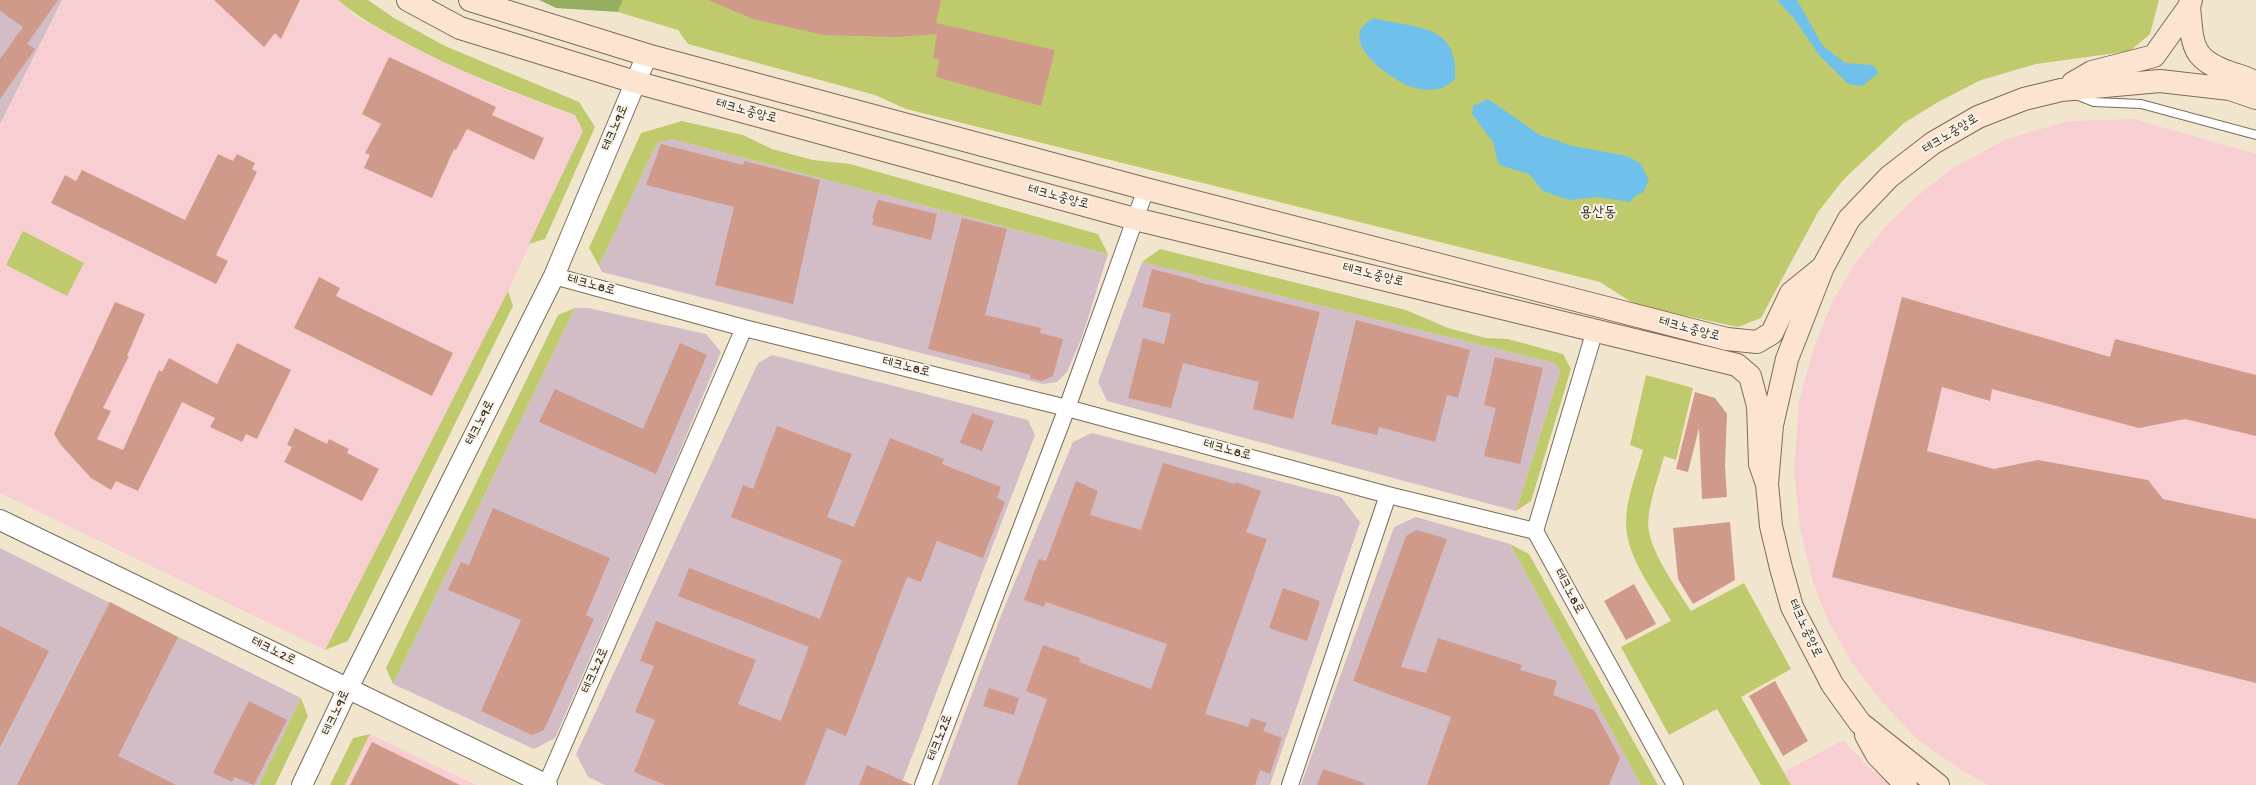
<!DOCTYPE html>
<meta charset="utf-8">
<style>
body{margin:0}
canvas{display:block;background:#f1e6cd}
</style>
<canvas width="2256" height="785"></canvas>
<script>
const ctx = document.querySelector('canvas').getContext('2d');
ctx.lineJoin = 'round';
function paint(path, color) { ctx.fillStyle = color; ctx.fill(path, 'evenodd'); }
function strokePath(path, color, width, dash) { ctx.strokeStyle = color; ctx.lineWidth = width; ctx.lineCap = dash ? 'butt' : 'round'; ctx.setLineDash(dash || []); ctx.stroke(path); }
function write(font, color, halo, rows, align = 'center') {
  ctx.font = font + ' "Gochi Hand","Poor Story",sans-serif'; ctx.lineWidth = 4; ctx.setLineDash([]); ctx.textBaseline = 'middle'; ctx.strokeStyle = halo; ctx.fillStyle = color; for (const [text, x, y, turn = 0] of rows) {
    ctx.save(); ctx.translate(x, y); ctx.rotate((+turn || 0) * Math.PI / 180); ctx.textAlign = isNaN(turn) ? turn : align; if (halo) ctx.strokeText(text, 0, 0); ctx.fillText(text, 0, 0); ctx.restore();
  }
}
const built = new Path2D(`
 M62,0H338L358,18L434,58L498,87L575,115L583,131L508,291L325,650L0,493V124Z
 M2133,119L2256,154V785H1988L1958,768L1917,739L1881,701L1852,663L1827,619L1813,582L1800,528L1794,470L1799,402L1813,350L1833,300L1856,262L1887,225L1916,197L1953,168L2007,139L2068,121Z
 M370,734L476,785H345Z
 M1843,740L1866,765L1891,785H1791L1784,772Z`);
const industrial = new Path2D(`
 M0,0H62L0,124Z
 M672,139L1108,254L1082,337L1067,372L1057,382L1043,384L602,272L599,266L657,143Z
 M1142,262L1555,363L1560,372L1516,511L1107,401L1098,382Z
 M575,308H588L706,334L721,352L664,489L555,738L534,749L393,684Z
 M772,355L1028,420L1035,435L901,785H605L588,777L576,754L758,363Z
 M1092,433L1341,497L1360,522L1270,785H938L1002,613L1073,442Z
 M1416,517L1510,544L1641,785H1301L1394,527Z
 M0,548L301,698L259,785H0Z`);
const green = new Path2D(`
 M338,0H368L394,18L445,46L579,102L595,127L545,239L529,244L583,131L575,115C516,93 459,72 404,42C380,29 359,18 338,0Z
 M623,0H2159L2150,34L2130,51L2036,64L1981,80L1938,102L1904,123L1844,179L1818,212L1761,318L1738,327L1636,305L1600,282L906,109L875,95L688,44L678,30L618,12Z
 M682,121L743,135L772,149L813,160L850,164L1098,234L1108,254L672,139L657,143L599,266L589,248L641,133Z
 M23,231L84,263L67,296L6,265Z
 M1160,249L1406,310L1448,328L1486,338L1508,339L1563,354L1571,369L1531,501L1516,511L1560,372L1555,363L1142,262Z
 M508,291L513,306L348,641L325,650Z
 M575,308L393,684L386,668L558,315Z
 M1646,375L1693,388L1676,460L1664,456C1659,477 1645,511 1649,532C1654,557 1677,589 1691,611L1744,583L1791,669L1741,697L1791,785H1761L1717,709L1669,735L1621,647L1671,621C1654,591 1626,558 1626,522C1626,498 1637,473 1643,450L1630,445Z
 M1510,544L1529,554L1658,785H1641Z
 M301,698L308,716L275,785H259Z
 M370,734L345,785H330L353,738Z`);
const forest = new Path2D(`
 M539,0H623L618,12L556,8Z`);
const water = new Path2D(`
 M1777,0H1797L1823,46L1845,63L1873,65L1879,73L1862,86L1848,84L1819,55L1795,20Z
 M1374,18C1412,29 1459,21 1455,79C1451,82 1447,86 1442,88C1433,91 1418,90 1409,86C1386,76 1334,38 1374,18Z
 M1488,99L1540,135L1573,146L1627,156L1640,163L1649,180L1643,193L1636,195L1630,202L1597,197L1569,200L1543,191L1529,174L1502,166L1498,163L1493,142L1472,114L1473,106Z`);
const building = new Path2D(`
 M0,0H58L27,44L35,49L0,99V59L23,27L0,11Z
 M214,0H300L281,39L275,33L264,47Z
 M708,0H941L936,23L1055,50L1041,106L936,77L939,59L933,58L937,34L897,37L824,35L753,19Z
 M389,57L496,107L492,115L544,138L534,160L467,129L456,150L454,149L432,198L364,168L370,155L365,153L381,124L362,114Z
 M661,144L743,165L744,161L820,180L793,304L715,285L734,207L646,185Z
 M218,154L233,161L237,154L255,163L252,169L257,172L216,255L228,261L216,284L51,203L65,175L76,181L82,170L185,220Z
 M878,200L937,214L931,240L872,225L874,219L872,218Z
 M962,218L1007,229L985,315L1041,328L1040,333L1063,339L1053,376L1042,381L1030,378L1031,375L928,349Z
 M1152,269L1198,281V282L1320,312L1293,419L1253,409L1259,382L1183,363L1171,408L1128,398L1143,338L1164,344L1171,314L1142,307Z
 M319,277L340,288L336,296L453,353L432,396L294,328Z
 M1902,297L2110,357L2115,339L2256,375V436L2185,419L2139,428L1992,389L1990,401L1942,387L1927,451L1994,469L2038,460L2148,480L2163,499L2256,519V683L1832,577Z
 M115,302L145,314L127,356H129L103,408L111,411L97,439L123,450L159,370L162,372L169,358L217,384L237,343L291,370L257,439L246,434L242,442L210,427L215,418L182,402L138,491L116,481L111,490L91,478L61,445L54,434Z
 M1356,320L1470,350L1458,398L1447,395L1435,442L1379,427L1377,435L1331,424Z
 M680,343L707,355L656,474L539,422L555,389L643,429Z
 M1495,357L1543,368L1520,464L1484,456L1496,408L1484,405Z
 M1695,392L1715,398L1727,414L1725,466L1727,497L1702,499L1699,428L1688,472L1676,469Z
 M972,413L994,421L982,451L960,443Z
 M777,426L852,454L827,517L854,527L890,438L944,459L942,464L1001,487L997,498L1005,502L983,558L937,541L921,582L907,577L846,736L827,728L805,785H665L634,772L655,720L635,712L654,666L640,661L656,621L756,660L738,704L781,721L809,647L678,596L689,568L820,619L842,560L731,517L743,485L753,489Z
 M295,428L327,444L329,439L349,449L347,453L379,469L362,501L284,462L292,447L287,445Z
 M1163,463L1235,484L1236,482L1261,491L1246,532L1267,539L1205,714L1248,727L1251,718L1267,723L1263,731L1282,738L1270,774L1260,770L1255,785H1017L1047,699L1026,691L1043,645L1080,658L1079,662L1151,689L1167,644L1046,602L1044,607L1024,600L1039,559L1046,561L1076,481L1098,491L1090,515L1141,530Z
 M493,508L610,558L586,615L594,619L544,730L532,735L481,711L521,620L448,590L461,562L469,565Z
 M1730,522L1735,580L1693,604L1678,579L1673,528Z
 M1417,530L1447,539L1401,667L1426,673L1438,638L1522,665L1520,670L1557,681L1553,695L1594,710L1620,758L1609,785H1427L1451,717L1353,681L1406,536Z
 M1634,584L1656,624L1626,640L1604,601Z
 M1283,588L1320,601L1307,641L1269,628Z
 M110,602L178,637L118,756L176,785H17Z
 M0,626L49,651L0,747Z
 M1775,681L1808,741L1783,756L1749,696Z
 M989,688L1019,698L1014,715L983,706Z
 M249,701L287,720L254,785L234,777L232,782L213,773Z
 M372,742L460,785H350Z
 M867,765L913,785H859Z
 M1323,769L1364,783V785H1317Z`);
const service = new Path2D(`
 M2076,95L2094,102L2141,104L2256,135`);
const minor = new Path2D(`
 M554,276L744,328L1067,408L1388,495L1535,531L1675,785
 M1535,531L1595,330
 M546,785L744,328
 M923,785L1067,408L1146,189
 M1290,785L1388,495`);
const tertiary = new Path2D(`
 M0,520L547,785
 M302,785L348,688L554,276L647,55`);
const secondary = new Path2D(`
 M408,0L460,28L635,82L1135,219L1737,365L1750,376L1758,406L1760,464L1767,484
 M470,0L647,55L1146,189L1727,339L1757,342L1772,333L1791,293L1823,267
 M2189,7C2193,45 2190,59 2231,73C2239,76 2249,77 2256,84
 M2073,83L2092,72L2154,56L2189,7L2191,0
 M1866,735L1877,755L1906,785
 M1938,785L1860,723L1832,684L1792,607L1781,568L1771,526L1767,484L1772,425L1787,359L1823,267L1849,219L1889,177L1933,143L1978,117L2024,99L2061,90L2160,81L2230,89L2256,98`);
const streetNames = [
 ["테크노중앙로",746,112,15],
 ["테크노9로",616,128,-67],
 ["테크노중앙로",1951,135,-32],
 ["테크노중앙로",1058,198,15],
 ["테크노중앙로",1373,276,14],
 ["테크노8로",591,286,15],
 ["테크노중앙로",1689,330,15],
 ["테크노8로",906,368,14],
 ["테크노9로",481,423,-63],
 ["테크노8로",1227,451,15],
 ["테크노8로",1568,592,62],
 ["테크노중앙로",1804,629,65],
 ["테크노2로",273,652,26],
 ["테크노2로",596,671,-66],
 ["테크노9로",337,713,-65],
 ["테크노2로",941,738,-69]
];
const quarterNames = [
 ["용산동",1598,214]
];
paint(built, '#f7cfd2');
paint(industrial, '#d2bdc6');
paint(green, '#beca6c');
paint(forest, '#96ae60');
paint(water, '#6fc1eb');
paint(building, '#cf9a8a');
strokePath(service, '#7b6c5b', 10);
strokePath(minor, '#7b6c5b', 18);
strokePath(tertiary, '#7b6c5b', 22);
strokePath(secondary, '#7b6c5b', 24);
strokePath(service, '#fff', 8);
strokePath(minor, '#fff', 16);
strokePath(tertiary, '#fff', 20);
strokePath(secondary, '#fde4d1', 22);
write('13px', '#3b2a1e', '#f7f3e8', streetNames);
write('15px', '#3b2a1e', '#f7f3e8', quarterNames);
</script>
